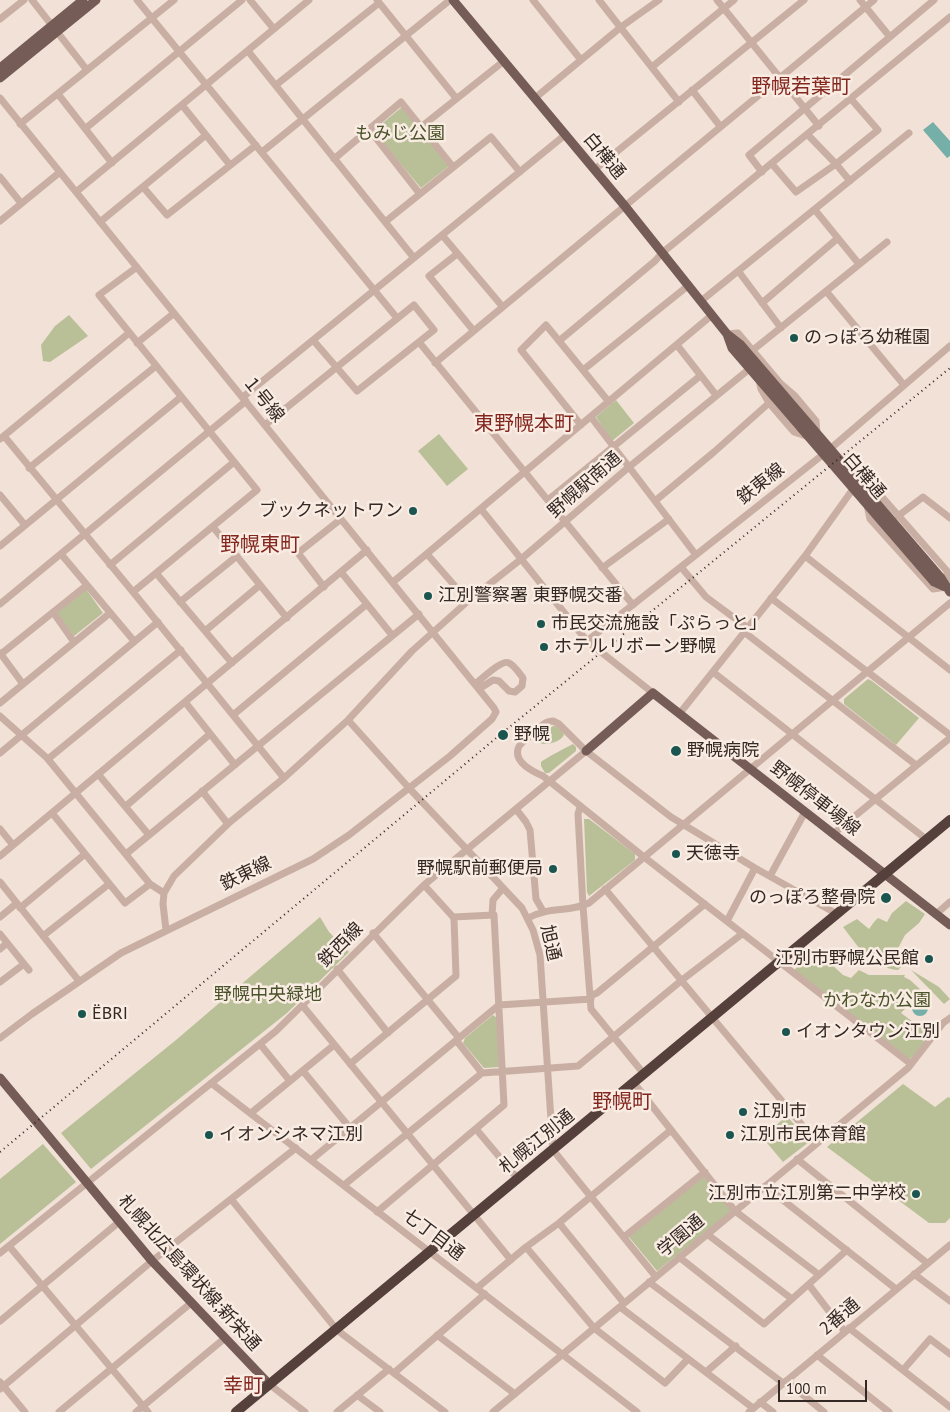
<!DOCTYPE html>
<meta charset="utf-8">
<style>
body{margin:0}
#map{position:relative;width:950px;height:1412px;overflow:hidden;background:#f1e1d7;font-family:"PT Sans",sans-serif}
canvas{display:block}
.scale{position:absolute;left:778px;top:1380px;width:89px;height:22px;box-sizing:border-box;border:2px solid #342825;border-top:0;padding-left:6px;font-size:15px;line-height:18px;white-space:nowrap;color:#342825;-webkit-text-stroke:4px #f9ece3;paint-order:stroke}
</style>
<div id="map">
<canvas width="950" height="1412"></canvas>
<div class="scale">100 m</div>
</div>
<script>
const ctx = document.querySelector('canvas').getContext('2d');
ctx.lineJoin = 'round';
function paint(path, color) { ctx.fillStyle = color; ctx.fill(path, 'evenodd'); }
function strokePath(path, color, width, dash) { ctx.strokeStyle = color; ctx.lineWidth = width; ctx.lineCap = dash ? 'butt' : 'round'; ctx.setLineDash(dash || []); ctx.stroke(path); }
function write(font, color, halo, rows, align = 'center') {
  ctx.font = font + ' "PT Sans","Noto Sans JP",sans-serif'; ctx.lineWidth = 5; ctx.setLineDash([]); ctx.textBaseline = 'middle'; ctx.strokeStyle = halo; ctx.fillStyle = color; for (const [text, x, y, turn = 0] of rows) {
    ctx.save(); ctx.translate(x, y); ctx.rotate((+turn || 0) * Math.PI / 180); ctx.textAlign = isNaN(turn) ? turn : align; if (halo) ctx.strokeText(text, 0, 0); ctx.fillText(text, 0, 0); ctx.restore();
  }
}
const green = new Path2D(`
 M402,107L449,166L421,188L373,131Z
 M69,315L88,336L50,362L43,361L41,345L55,326Z
 M616,400L634,423L612,441L596,417Z
 M439,434L468,469L447,486L418,451Z
 M86,589L103,613L74,636L56,612Z
 M868,679L872,681L919,718L896,745L844,704V699Z
 M553,726C559,726 562,729 564,735C560,742 547,746 540,743L542,734Z
 M573,744L576,747V751L549,773H545L541,766V762C544,759 569,746 573,744Z
 M584,819H589L635,854V860L589,896L587,892Z
 M906,901L925,914L919,923L905,935L895,954L904,964L898,970C889,969 886,969 883,961L859,948L843,927L857,919L869,929L874,922L878,918L887,922L892,913Z
 M320,917L329,932L349,952L287,1013L91,1169L61,1133L176,1040Z
 M817,951L843,975L851,978L859,970L869,975H905L904,977L910,980L922,991L901,1013L917,1025L933,1032L922,1048L909,1060L794,970Z
 M911,970L939,987L950,999L944,1004Z
 M493,1015L497,1018L499,1067L484,1068L463,1043L465,1038Z
 M903,1084L935,1107L948,1097L950,1098V1218L945,1223H929L827,1147Z
 M787,1116L809,1142L783,1162L762,1137Z
 M43,1144L76,1182L0,1244V1179Z
 M703,1176L732,1211L657,1271L629,1237Z`);
const water = new Path2D(`
 M933,122L950,141V156L947,158L923,130Z
 M912 1008a8 8 0 1 1 16 0a8 8 0 1 1-16 0Z`);
const minor = new Path2D(`
 M32,0L87,70
 M137,0L397,318
 M250,0L274,29
 M377,0L456,98
 M533,0L581,60
 M599,0L679,102
 M717,0L819,126
 M860,0L890,37
 M0,19L24,0
 M248,51L414,258
 M652,67L734,0
 M276,85L379,3
 M692,90L720,126
 M58,94L112,163
 M0,98C164,302 331,504 494,708L496,712L492,719L450,756L349,835L313,859L121,953L32,1014L0,1038
 M535,98L621,27L659,0
 M182,105L230,165
 M20,124L174,0
 M421,127L504,61
 M86,128L242,0
 M369,129L420,194
 M808,135L836,164L850,181
 M262,152L450,0
 M334,159L401,102L453,167
 M772,164L796,192L836,164L878,130L851,99
 M594,170L804,0
 M762,172L749,155L934,0
 M0,177L21,203
 M143,187L167,215L256,145
 M76,192L309,0
 M815,210L859,264
 M0,221L60,172
 M100,222L206,135
 M385,222L491,137L520,172
 M442,235L502,306
 M457,254L429,276L473,330
 M739,272L781,328
 M826,291L904,385
 M701,301L909,133
 M762,303L838,238
 M727,334L738,333L781,384L795,396L816,421L817,433
 M559,341L655,261L662,253L950,17
 M419,342L633,605
 M137,343L173,314
 M677,345L716,395
 M753,350L887,242
 M435,363L874,0
 M583,370L689,285
 M759,380L761,389L769,403L794,432L809,437
 M243,397L565,135
 M591,417L696,555
 M265,425L414,305L434,330L357,391L313,340
 M581,425L521,350L546,325L609,402
 M4,436L133,592L284,778
 M0,439L129,333
 M29,468L156,366
 M853,474L869,482L947,571L946,587L933,589L870,519L867,505
 M0,495L25,525
 M548,500L700,376
 M655,501L714,452L769,403
 M481,509L587,641L653,693
 M898,516L923,497L950,518
 M213,527L287,618
 M0,546L181,397
 M61,554L134,641
 M427,554L468,601
 M805,556L950,670
 M110,565L234,462
 M681,567L706,597L748,628
 M602,568L669,519
 M341,572L392,635
 M156,573L232,663
 M393,582L712,315
 M324,587L298,553L341,519
 M133,592L257,490L99,295L137,267
 M771,598L950,735
 M180,602L237,556
 M0,604L246,401
 M53,612L74,642
 M205,631L260,585
 M744,632L916,765
 M587,641L830,449L950,346
 M0,653L23,684
 M1,654L87,585
 M713,672L926,839
 M475,684C482,679 502,659 509,663C514,665 520,674 523,678L522,686L515,692L509,691L499,681L493,680L479,689
 M185,702L235,765
 M0,703L110,613
 M680,713L805,556L853,489
 M233,715L367,604
 M0,716L47,758L150,884L164,893
 M348,720L409,788L522,908L533,930L540,955L553,1150L656,1277
 M0,753L158,622
 M48,759L181,650
 M98,774L149,835
 M202,791L228,824
 M126,806L210,734
 M580,807L578,814L583,906L591,1009L644,1074
 M516,809L526,822L530,830L536,899L543,911
 M52,813L125,903L150,884
 M0,829L13,845
 M833,834L950,738
 M126,854L419,614
 M0,856L367,550
 M770,876L805,812
 M0,882L79,981
 M605,889L817,1143
 M20,908L85,854
 M837,914L755,868L671,817L586,751L559,724L553,721C545,721 540,727 534,733C529,737 519,743 518,749C514,763 534,772 543,776L644,857L911,1064
 M936,914L950,902
 M492,915L493,900L503,888
 M0,917L17,903
 M528,918C550,906 568,913 589,903L950,603
 M727,921L755,868
 M166,930L163,904L164,893L174,876L230,822L284,778L348,720L412,651L468,601L520,560L629,467L753,366
 M373,933L459,1038
 M0,934L29,970
 M43,936L109,884
 M0,949L7,943
 M337,969L388,1033
 M0,982L24,964
 M590,996L597,993L705,904
 M302,1005L511,1260
 M456,1040L482,1073
 M260,1044L290,1081
 M350,1064L456,976L454,918L424,885
 M303,1071L350,1128
 M211,1083L637,1412
 M634,1083L735,1211L818,1274
 M251,1113L334,1045
 M476,1129L518,1179
 M797,1159L927,1263
 M311,1160L499,1005L591,999
 M344,1185L482,1073L578,1066L682,980L742,934
 M765,1186L896,1289
 M231,1199L337,1330L445,1412
 M377,1212L504,1105L494,915L453,917
 M559,1223L624,1303
 M707,1234L792,1299
 M624,1237L705,1172
 M9,1246L148,1412
 M526,1247L594,1328L665,1383L688,1359
 M0,1253L276,1031L424,885L586,751
 M679,1257L764,1324L847,1250
 M914,1274L950,1301
 M649,1282L783,1383
 M809,1285L845,1332
 M477,1288L526,1247L559,1223L671,1130
 M620,1307L753,1408
 M0,1321L119,1222
 M849,1328L950,1407
 M437,1335L515,1394
 M817,1355L889,1412
 M903,1370L930,1339L950,1354
 M706,1372L736,1346
 M394,1373L485,1294
 M786,1381L824,1412
 M0,1382L25,1412
 M269,1384L305,1412
 M0,1389L152,1261L296,1148
 M357,1395L380,1412
 M760,1402L773,1412
 M59,1412L191,1303
 M136,1412L225,1338
 M337,1412L389,1369
 M493,1412L908,1068L943,1023L950,1018
 M749,1412L950,1245`);
const major = new Path2D(`
 M453,0L624,205L727,334L740,344L941,578L950,592
 M0,68L83,0
 M0,78L96,0
 M727,334L732,348L934,582L945,587
 M586,751L653,693L950,925
 M0,1078L152,1261L269,1384`);
const highway = new Path2D(`
 M236,1412L950,820`);
const rail = new Path2D(`
 M0,1152L501,734L950,368`);
const markers = [
 [794,338,5,"#1b5550"],
 [413,511,5,"#1b5550"],
 [428,596,5,"#1b5550"],
 [541,624,5,"#1b5550"],
 [544,647,5,"#1b5550"],
 [503,735,6,"#1b5550"],
 [676,751,6,"#1b5550"],
 [676,854,5,"#1b5550"],
 [553,869,5,"#1b5550"],
 [886,898,6,"#1b5550"],
 [929,959,5,"#1b5550"],
 [82,1014,5,"#1b5550"],
 [786,1032,5,"#1b5550"],
 [743,1112,5,"#1b5550"],
 [209,1135,5,"#1b5550"],
 [730,1135,5,"#1b5550"],
 [916,1194,5,"#1b5550"]
];
const parkNames = [
 ["もみじ公園",400,134],
 ["野幌中央緑地",268,995],
 ["かわなか公園",877,1001]
];
const streetNames = [
 ["白樺通",604,156,50],
 ["１号線",263,399,51],
 ["白樺通",864,476,49],
 ["鉄東線",761,484,-38],
 ["野幌駅南通",585,485,-41],
 ["野幌停車場線",815,799,38],
 ["鉄東線",246,874,-26],
 ["旭通",550,943,77],
 ["鉄西線",341,945,-45],
 ["札幌江別通",537,1142,-39],
 ["七丁目通",433,1235,37],
 ["学園通",681,1236,-40],
 ["札幌北広島環状線;新栄通",189,1273,48],
 ["2番通",840,1317,-40]
];
const poiNames = [
 ["のっぽろ幼稚園",804,338],
 ["ブックネットワン",403,511,"right"],
 ["江別警察署 東野幌交番",438,596],
 ["市民交流施設「ぷらっと」",551,624],
 ["ホテルリボーン野幌",554,647],
 ["野幌",514,735],
 ["野幌病院",687,751],
 ["天徳寺",686,854],
 ["野幌駅前郵便局",543,869,"right"],
 ["のっぽろ整骨院",875,898,"right"],
 ["江別市野幌公民館",919,959,"right"],
 ["ËBRI",92,1014],
 ["イオンタウン江別",796,1032],
 ["江別市",753,1112],
 ["イオンシネマ江別",219,1135],
 ["江別市民体育館",740,1135],
 ["江別市立江別第二中学校",906,1194,"right"]
];
const quarterNames = [
 ["野幌若葉町",801,87],
 ["東野幌本町",524,424],
 ["野幌東町",260,545],
 ["野幌町",622,1102],
 ["幸町",243,1386]
];
paint(green, '#b9c097');
paint(water, '#76aea8');
strokePath(minor, '#c9afa3', 7);
strokePath(major, '#765c56', 9);
strokePath(highway, '#55403c', 10);
strokePath(rail, '#342825', 2, [1, 4]);
for (const [x, y, r, color] of markers) { const dot = new Path2D(); dot.arc(x, y, r, 0, 2 * Math.PI); ctx.fillStyle = color; ctx.fill(dot); strokePath(dot, '#f9ece3', 2); }
write('18px', '#4a5229', '#f9ece3', parkNames);
write('18px', '#342825', '#f9ece3', streetNames);
write('18px', '#342825', '#f9ece3', poiNames, 'left');
write('20px', '#83261e', '#f9ece3', quarterNames);
</script>
